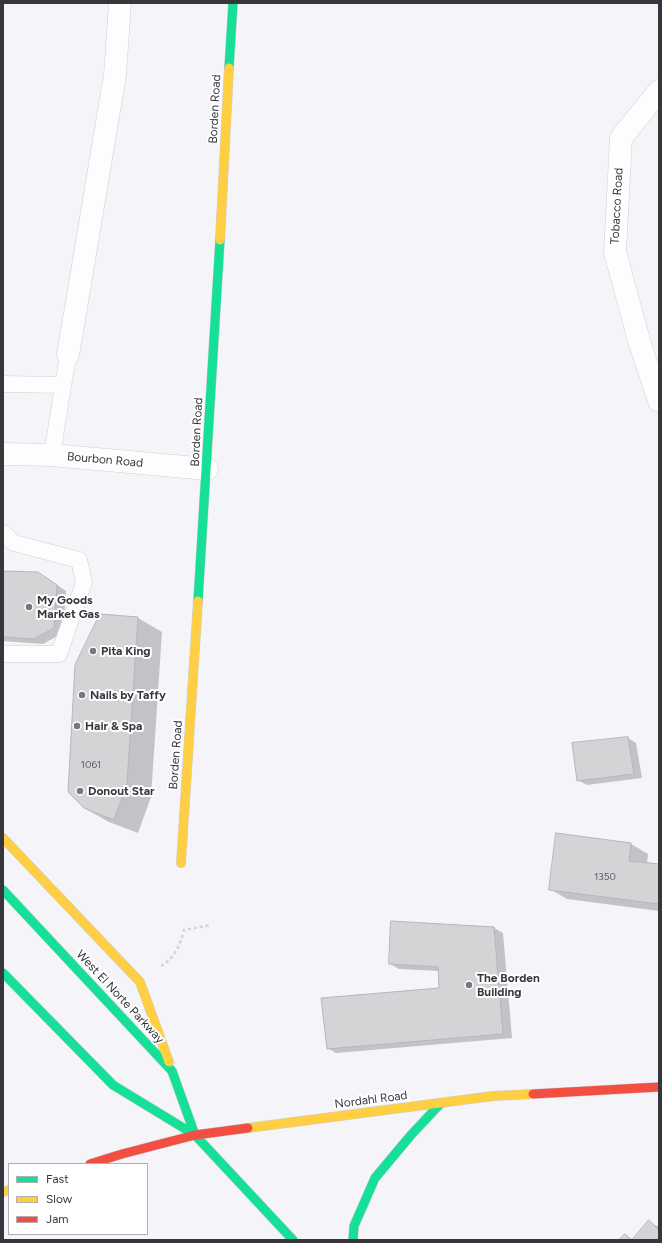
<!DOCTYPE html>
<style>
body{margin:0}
#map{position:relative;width:662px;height:1243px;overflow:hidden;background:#f4f4f9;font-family:Figtree,sans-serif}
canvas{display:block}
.frame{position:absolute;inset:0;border:4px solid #37363d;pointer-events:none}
.legend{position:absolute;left:8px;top:1163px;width:140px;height:72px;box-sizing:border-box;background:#fff;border:1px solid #afafb1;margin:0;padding:5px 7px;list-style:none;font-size:12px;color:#37363d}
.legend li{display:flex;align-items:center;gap:8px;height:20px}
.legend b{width:20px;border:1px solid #afafb1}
</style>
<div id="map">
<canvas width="662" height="1243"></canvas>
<div class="frame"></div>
<ul class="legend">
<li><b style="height:5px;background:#16e098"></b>Fast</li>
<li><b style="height:5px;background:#ffcf43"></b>Slow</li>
<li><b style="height:5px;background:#f24e42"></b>Jam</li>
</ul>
</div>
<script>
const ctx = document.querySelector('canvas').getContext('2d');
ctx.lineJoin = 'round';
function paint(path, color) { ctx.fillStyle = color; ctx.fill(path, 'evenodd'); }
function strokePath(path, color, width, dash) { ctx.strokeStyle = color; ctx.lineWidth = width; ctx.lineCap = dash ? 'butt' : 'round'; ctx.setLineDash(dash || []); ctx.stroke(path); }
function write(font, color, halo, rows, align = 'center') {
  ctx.font = font + ' Figtree,sans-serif'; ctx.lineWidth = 4; ctx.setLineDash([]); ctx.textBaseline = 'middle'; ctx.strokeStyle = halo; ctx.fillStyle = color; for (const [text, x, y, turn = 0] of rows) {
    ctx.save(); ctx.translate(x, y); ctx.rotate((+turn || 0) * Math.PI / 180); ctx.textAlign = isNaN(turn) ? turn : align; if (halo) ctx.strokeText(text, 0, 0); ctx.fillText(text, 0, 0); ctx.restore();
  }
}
const shadow = new Path2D(`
 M3,571L47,578L66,591L63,633L43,644L3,641Z
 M101,615L138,618L162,632L151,797L138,833L109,822L84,808Z
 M628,738L636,743L642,778L587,785L578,780Z
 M631,844L648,854L647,864L659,865V911L567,899L550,889Z
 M494,928L503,933L512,1038L336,1053L328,1048L440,989L439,971L399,969L390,964Z
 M649,1222L659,1227V1240H620L625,1235L634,1240Z`);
const building = new Path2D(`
 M3,571L38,572L57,585L54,628L34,639L3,637Z
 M100,614L138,617L127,783L114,820L84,808L68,792L75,665Z
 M628,737L634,774L577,781L572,743Z
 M556,833L631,843L629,861L659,864V904L549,890Z
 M391,921L494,927L503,1034L327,1049L321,998L439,988L438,967L389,964Z
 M649,1220L659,1230V1240H632Z
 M625,1234L632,1240H619Z`);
const path = new Path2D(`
 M161,966C175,958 180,945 184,930L211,925`);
const lane = new Path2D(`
 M3,384L63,385
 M52,455L68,355
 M3,533L14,543L79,560L84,582L59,654H3`);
const street = new Path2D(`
 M659,91L621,138L615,252L640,344L659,401
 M68,355L115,75L120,3
 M3,454L52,455L207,469`);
const fast = new Path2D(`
 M229,68L233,3
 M198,601L220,240
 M3,890L172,1071L195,1135
 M3,973L113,1085L195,1135L293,1240
 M353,1240L354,1226L375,1178L411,1135L441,1103`);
const slow = new Path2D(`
 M220,240L229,68
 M3,838L140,982L169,1062
 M181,863L198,601
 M248,1128L493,1096L533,1094
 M3,1192L9,1190`);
const jam = new Path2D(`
 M533,1094L659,1087
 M90,1164L122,1154L195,1135L248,1128`);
const markers = [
 [29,607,4,"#79787f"],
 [93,651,4,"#79787f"],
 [82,695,4,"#79787f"],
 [77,726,4,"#79787f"],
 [80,791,4,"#79787f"],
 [469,985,4,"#79787f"]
];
const numberNames = [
 ["1061",91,765],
 ["1350",605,877]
];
const streetNames = [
 ["Borden Road",215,109,-87],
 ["Tobacco Road",617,206,-87],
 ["Borden Road",197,432,-87],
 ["Bourbon Road",105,460,5],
 ["Borden Road",176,755,-86],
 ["West El Norte Parkway",120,997,47],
 ["Nordahl Road",371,1100,-7]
];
const poiNames = [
 ["My Goods",37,600],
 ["Market Gas",37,614],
 ["Pita King",101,651],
 ["Nails by Taffy",90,695],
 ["Hair & Spa",85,726],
 ["Donout Star",88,791],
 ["The Borden",477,978],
 ["Building",477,992]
];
paint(shadow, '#0003');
paint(building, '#d6d3d7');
strokePath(building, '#b8b5ba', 1);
strokePath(lane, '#cfcfd4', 17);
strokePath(street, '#cfcfd4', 23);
strokePath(fast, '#cfcfd4', 10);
strokePath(slow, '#cfcfd4', 10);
strokePath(jam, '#cfcfd4', 10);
strokePath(path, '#d3d2d5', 2.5, [3, 3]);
strokePath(lane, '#fdfdfe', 16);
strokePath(street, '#fdfdfe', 22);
strokePath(fast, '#16e098', 9);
strokePath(slow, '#ffcf43', 9);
strokePath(jam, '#f24e42', 9);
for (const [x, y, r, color] of markers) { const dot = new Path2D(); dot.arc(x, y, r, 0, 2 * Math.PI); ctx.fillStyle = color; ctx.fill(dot); strokePath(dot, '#fff', 1.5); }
write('10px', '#5f5d64', null, numberNames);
write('12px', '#37363d', '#fff', streetNames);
write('bold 12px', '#37363d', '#fff', poiNames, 'left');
</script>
